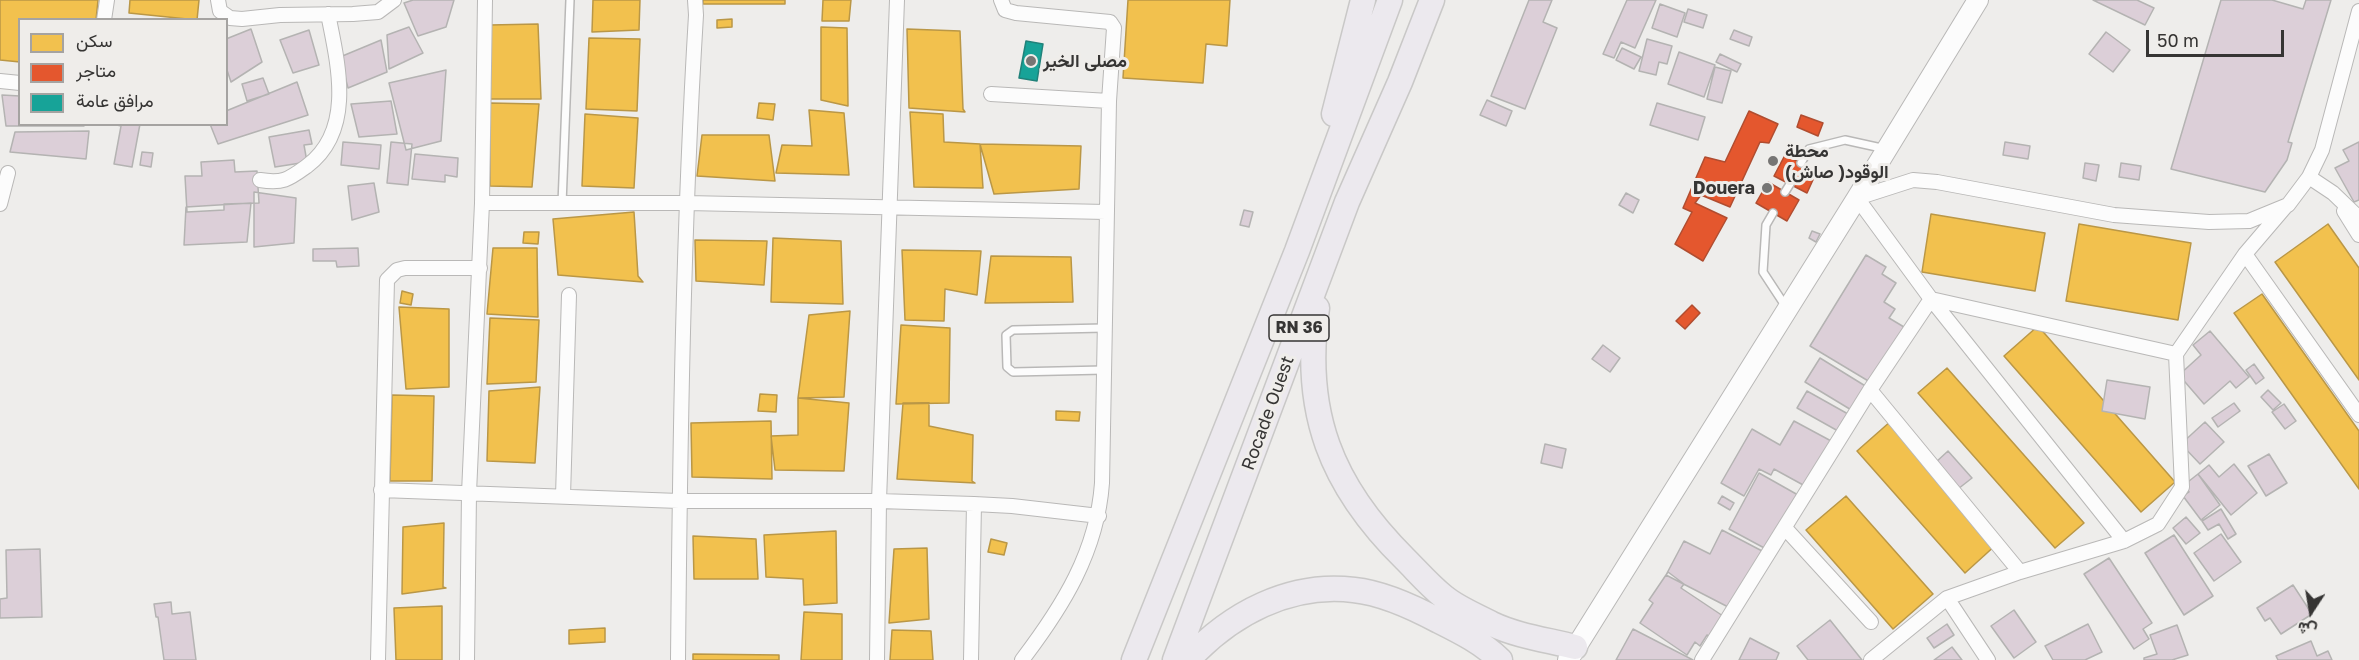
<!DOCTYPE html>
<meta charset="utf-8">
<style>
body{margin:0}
#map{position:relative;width:2359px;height:660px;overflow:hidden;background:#eeedeb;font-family:"Golos Text",Vazirmatn,sans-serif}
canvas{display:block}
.legend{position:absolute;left:18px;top:18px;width:210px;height:108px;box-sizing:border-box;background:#efedea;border:2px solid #a5a3a1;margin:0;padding:8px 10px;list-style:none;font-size:18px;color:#363534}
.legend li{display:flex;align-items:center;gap:12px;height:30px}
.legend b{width:30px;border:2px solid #a5a3a1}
.north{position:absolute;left:2281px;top:582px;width:60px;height:60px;-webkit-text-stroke:4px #efedea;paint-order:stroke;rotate:192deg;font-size:16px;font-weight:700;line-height:24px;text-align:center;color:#363534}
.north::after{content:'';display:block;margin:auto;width:21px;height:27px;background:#363534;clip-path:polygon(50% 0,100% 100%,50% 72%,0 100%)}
.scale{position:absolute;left:2146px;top:30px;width:138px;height:27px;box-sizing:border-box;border:3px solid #363534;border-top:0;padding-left:8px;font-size:18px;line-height:21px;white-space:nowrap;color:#363534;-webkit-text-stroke:4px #efedea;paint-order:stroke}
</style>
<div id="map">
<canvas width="2359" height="660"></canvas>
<ul class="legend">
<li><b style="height:16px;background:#f2c14e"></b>سكن</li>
<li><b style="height:16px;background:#e4572e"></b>متاجر</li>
<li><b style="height:16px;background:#17a398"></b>مرافق عامة</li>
</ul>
<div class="north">ش</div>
<div class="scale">50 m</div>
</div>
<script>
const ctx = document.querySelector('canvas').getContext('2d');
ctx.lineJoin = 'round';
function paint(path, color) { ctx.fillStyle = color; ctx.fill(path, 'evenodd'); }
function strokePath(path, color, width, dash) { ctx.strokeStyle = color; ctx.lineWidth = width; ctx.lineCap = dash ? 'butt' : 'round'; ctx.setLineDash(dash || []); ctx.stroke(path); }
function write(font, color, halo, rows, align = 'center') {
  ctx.font = font + ' "Golos Text",Vazirmatn,sans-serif'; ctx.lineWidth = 6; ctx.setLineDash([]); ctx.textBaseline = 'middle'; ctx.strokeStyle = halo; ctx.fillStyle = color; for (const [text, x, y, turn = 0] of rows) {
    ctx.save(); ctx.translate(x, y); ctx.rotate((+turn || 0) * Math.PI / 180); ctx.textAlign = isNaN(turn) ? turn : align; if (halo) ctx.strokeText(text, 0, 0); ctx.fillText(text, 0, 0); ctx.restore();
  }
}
const homes = new Path2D(`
 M0,0H98L96,20H20V62L0,60Z
 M130,0H199L197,20L129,13Z
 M593,0H640L639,30L592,32Z
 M703,0H785V4H703Z
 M823,0H851L849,21H822Z
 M1128,0H1230L1227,46L1206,44L1203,83L1123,78Z
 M732,19V27L717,28V20Z
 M538,24L541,99H489L490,25Z
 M821,27L847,28L848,106L821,100Z
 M907,29L960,31L963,109L965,112L909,108Z
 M589,38L640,39L637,111L586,109Z
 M490,103L539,104L532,187L490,186Z
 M759,103L775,104L773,120L757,118Z
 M809,110L844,113L849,175L776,173L782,145L812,146Z
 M910,112L943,114L944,142L980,144L983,188L914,187Z
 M585,114L638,118L634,188L582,186Z
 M702,135H769L775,181L697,176Z
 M980,144L1081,146L1079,189L994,194Z
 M634,212L638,276L643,282L558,275L553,219Z
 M1931,214L2045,233L2035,291L1922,272Z
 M2079,224L2191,243L2178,320L2066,301Z
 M2328,224L2359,268V380L2275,262Z
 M524,232H539L538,244L523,243Z
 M773,238L841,241L843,304L771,302Z
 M695,240L767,241L764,285L696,281Z
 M493,248H537L538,317L487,314Z
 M902,250L981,251L977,295L945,289L944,321L905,320Z
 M991,256L1071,257L1073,302L985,303Z
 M402,291L413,294L411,305L400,303Z
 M2262,294L2359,431V489L2234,313Z
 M399,307L449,309V387L406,389Z
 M850,311L844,397L798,398L809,315Z
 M490,318L539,320L536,382L487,384Z
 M901,325L950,328L949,403L896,404Z
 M2038,326L2175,482L2141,512L2004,356Z
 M1947,368L2084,523L2055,548L1918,393Z
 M540,387L535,463L487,461L489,391Z
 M760,394L777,395L776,412L758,411Z
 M392,395L434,396L432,481H390Z
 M798,398L849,403L844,471L775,470L771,436L798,435Z
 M903,403H929V426L973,435L972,481L975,483L897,479Z
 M1056,411L1080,412L1079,421L1056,420Z
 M771,421L772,479L692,477L691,423Z
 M1891,421L1998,543L1965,573L1857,451Z
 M1846,496L1933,594L1893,629L1806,530Z
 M444,523L443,587L446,588L402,594L403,527Z
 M836,531L837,603L804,605L803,579L766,577L764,535Z
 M693,536L756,539L758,579H694Z
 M991,539L1007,543L1004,555L988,552Z
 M927,548L929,619L889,623L894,549Z
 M442,606V660H396L394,608Z
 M804,612L842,614V660H801Z
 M605,628V642L569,644V630Z
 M892,630L931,631L933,660H890Z
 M693,654L779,655V660H693Z`);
const shops = new Path2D(`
 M1749,111L1778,124L1769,143L1760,142L1730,207L1701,195L1695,203L1727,218L1703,261L1675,244L1692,212L1683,208L1705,157L1725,162Z
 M1801,115L1823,123L1818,136L1797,127Z
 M1785,155L1817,171L1807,193L1774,176Z
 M1768,182L1799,200L1787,221L1756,203Z
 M1692,305L1700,313L1685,329L1676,321Z`);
const public = new Path2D(`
 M1026,41L1043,44L1037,81L1019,78Z`);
const building = new Path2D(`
 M413,0H454L446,27L418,36L404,3Z
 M1529,0H1552L1543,22L1557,28L1525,109L1491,96Z
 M1627,0H1656L1635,48L1621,42L1614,58L1603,54Z
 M2093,0H2137L2154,8L2145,25Z
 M2221,0H2272L2303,9L2306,0H2331L2288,142L2292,143L2287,160L2265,192L2171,169Z
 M1660,4L1685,13L1677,37L1652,28Z
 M1688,9L1707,15L1703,28L1684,22Z
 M409,27L423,53L389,69L387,35Z
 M251,29L262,62L231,82L226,67V39Z
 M309,30L319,65L293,73L280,40Z
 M1734,30L1752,37L1749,46L1730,39Z
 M2106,32L2130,50L2113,72L2089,54Z
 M1647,39L1672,46L1667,64L1659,62L1656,75L1639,71Z
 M381,40L387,72L348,88L340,57Z
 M1622,48L1641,57L1634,69L1616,60Z
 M1679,52L1715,65L1704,97L1668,84Z
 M1720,54L1741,64L1737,72L1716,62Z
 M1715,67L1731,71L1722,103L1707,99Z
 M446,70L441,141L406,150L389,83Z
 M263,78L269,94L247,101L242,84Z
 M297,82L308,115L218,144L210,124H226V111Z
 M2,95L20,96V124L84,126H6Z
 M1487,100L1512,111L1506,126L1480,115Z
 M391,101L397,134L359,137L351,104Z
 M1657,103L1705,117L1698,140L1650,125Z
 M113,124H140L132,167L114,164L121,126Z
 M309,130L312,144L304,145L307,162L275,167L269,137Z
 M89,131L86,159L10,152L15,132Z
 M343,142L381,145L379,169L341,165Z
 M391,142L412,144L408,185L387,183Z
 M2005,142L2030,146L2028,159L2003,155Z
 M2359,142V200L2354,202L2335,168L2349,161L2343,150Z
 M142,152L153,153L151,167L140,165Z
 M415,154L458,158L457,177L445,175V182L412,179Z
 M234,160L235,172L257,171L259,203L224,204V210L187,212L185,176H202L201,162Z
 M2085,163L2099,165L2096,181L2083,178Z
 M2121,163L2141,166L2139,180L2119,177Z
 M374,183L379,212L352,220L348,186Z
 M254,192L296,198L294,243L254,247Z
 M1626,193L1639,200L1633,213L1619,205Z
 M251,203L247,242L184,245L186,207Z
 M1244,210L1253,212L1249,227L1240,225Z
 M1812,231L1820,234L1816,242L1809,238Z
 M358,248L359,266L337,267L336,261H313V249Z
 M1866,255L1886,267L1882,274L1896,283L1884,302L1895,309L1889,318L1904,327L1870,382L1810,346Z
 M2210,331L2249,377L2236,388L2230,381L2204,404L2179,375L2201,355L2193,345Z
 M1603,345L1620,358L1610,372L1592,359Z
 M1820,358L1867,387L1853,411L1805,382Z
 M2254,364L2264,378L2256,384L2246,370Z
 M2107,380L2150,387L2145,419L2102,411Z
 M2268,390L2281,403L2273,410L2261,397Z
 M1807,391L1848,414L1838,431L1797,408Z
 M2234,403L2240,411L2218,427L2212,418Z
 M2284,404L2296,421L2285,429L2272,412Z
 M1794,421L1833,442L1805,486L1774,469L1771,475L1759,469L1744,496L1721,483L1752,429L1780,445Z
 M2205,422L2224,442L2200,464L2181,444Z
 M1545,444L1566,449L1562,468L1541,463Z
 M1948,451L1972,478L1958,489L1935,463Z
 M2269,454L2287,483L2266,496L2248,466Z
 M2234,464L2257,493L2231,515L2198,474L2209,465L2219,477Z
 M1759,473L1798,495L1768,550L1729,529Z
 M2198,474L2220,505L2201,520L2183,496L2189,492L2184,485Z
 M1722,496L1734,503L1730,510L1718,503Z
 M2221,509L2236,534L2228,539L2219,524L2208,530L2202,521Z
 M2186,517L2200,533L2186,544L2173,528Z
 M1722,530L1764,552L1734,610L1666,575L1684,541L1710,554Z
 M2221,534L2241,562L2214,581L2194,553Z
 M2174,535L2213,596L2184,615L2145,553Z
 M40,549L42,617L0,618V599L7,598L6,550Z
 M2109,558L2152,623L2143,629L2149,639L2134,649L2084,574Z
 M1668,572L1684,584L1681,588L1723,616L1709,636L1707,635L1700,646L1695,642L1687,655L1640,623L1653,603L1649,600Z
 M2293,585L2312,614L2281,634L2270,618L2265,621L2257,608Z
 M171,602L172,614L190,612L196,660H164L158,617H156L154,604Z
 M2014,610L2036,642L2014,658L1991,626Z
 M1830,620L1862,660H1808L1797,646Z
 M1947,624L1954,635L1934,648L1927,638Z
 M2088,624L2102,652L2085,660H2053L2045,646Z
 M2177,625L2188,655L2172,660H2144V658L2157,654L2150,635Z
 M1633,629L1693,660H1616Z
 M1750,638L1779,653L1776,660H1739Z
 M2311,641L2317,656L2328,651L2332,660H2278L2276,656Z
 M1952,647L1962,660H1934Z`);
const service = new Path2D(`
 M1801,163L1809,149L1845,140L1886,149
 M1785,192L1790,184
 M562,204L570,0
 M1773,213L1766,225L1763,272L1786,307
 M1104,370L1013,372L1007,367L1006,335L1013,330L1104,328`);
const minor = new Path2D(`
 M218,0L220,11L230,18L242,19L280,15L353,14L378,12L394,0
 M1001,0L1005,10L1016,13L1110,22L1114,28L1109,101
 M104,20L107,0
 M0,81L20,83
 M991,94L1109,101L1102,483C1097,552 1063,606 1022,660
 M2309,177L2333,193L2359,218
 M260,180C283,184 289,179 307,166C355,130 338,64 328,14
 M482,203H687L1106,212
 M0,204L8,173
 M2344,211L2359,235
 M2245,254L2359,415
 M1870,390L2020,572
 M381,490L679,501H879L974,504L1012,506L1099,516
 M563,496L569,295
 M1785,528L1871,622
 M2124,541L1931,299L1857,198L1913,180L1937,182L2114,215L2209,222L2249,221L2288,205L2309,177L2322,150L2359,11
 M1947,598L1988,660
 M378,660L387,280L397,270L405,268H480
 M467,660L469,493L482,203L485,0
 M678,660C680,445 683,229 696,15L695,0
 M877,660L879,501L897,0
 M971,660L974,504
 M1702,660L1870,390L1931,299L2176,354
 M1871,660L1947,598L2020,572L2124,541L2158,524L2182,487L2176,354L2245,254L2286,206`);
const secondary = new Path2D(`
 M1568,660L1857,198L1978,0`);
const trunk = new Path2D(`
 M1334,114L1363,0
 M1317,308C1302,412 1331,486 1405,559C1418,572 1430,586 1444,597C1457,608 1477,616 1492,624C1517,636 1548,640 1575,647
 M1134,660L1297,251L1390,0
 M1175,660L1347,202L1400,82L1432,0
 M1188,660C1230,614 1290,582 1354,590C1383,593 1413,607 1439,621C1461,632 1483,643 1500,660`);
const markers = [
 [1031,61,6,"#767574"],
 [1773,161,6,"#767574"],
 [1767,188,6,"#767574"]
];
const shields = [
 [1299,328,60]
];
const shieldNames = [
 ["RN 36",1299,328]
];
const poiNames = [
 ["مصلى الخير",1043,61],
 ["محطة",1785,151],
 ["الوقود( صاش)",1785,172],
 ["Douera",1755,188,"right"]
];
const streetNames = [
 ["Rocade Ouest",1268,413,-70]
];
paint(homes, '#f2c14e');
strokePath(homes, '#ba9746', 1.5);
paint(shops, '#e4572e');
strokePath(shops, '#b04d30', 1.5);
paint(public, '#17a398');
strokePath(public, '#20827a', 1.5);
paint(building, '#dccfd8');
strokePath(building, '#b4b3b2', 1.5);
strokePath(service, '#b9b8b7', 10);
strokePath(minor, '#b9b8b7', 16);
strokePath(secondary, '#b9b8b7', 22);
strokePath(trunk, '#c9c8c7', 27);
strokePath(service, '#fcfcfc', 7);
strokePath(minor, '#fcfcfc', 14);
strokePath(secondary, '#fcfcfc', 20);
strokePath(trunk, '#ece9ee', 24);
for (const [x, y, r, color] of markers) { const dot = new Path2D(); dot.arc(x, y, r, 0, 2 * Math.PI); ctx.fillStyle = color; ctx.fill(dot); strokePath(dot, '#efedea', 2); }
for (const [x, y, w] of shields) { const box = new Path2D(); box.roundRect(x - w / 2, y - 13, w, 26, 4.5); ctx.fillStyle = '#efedea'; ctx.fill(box); strokePath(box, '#363534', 1.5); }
write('bold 16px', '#363534', null, shieldNames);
write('bold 18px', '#363534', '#efedea', poiNames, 'left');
write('18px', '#363534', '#efedea', streetNames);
</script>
